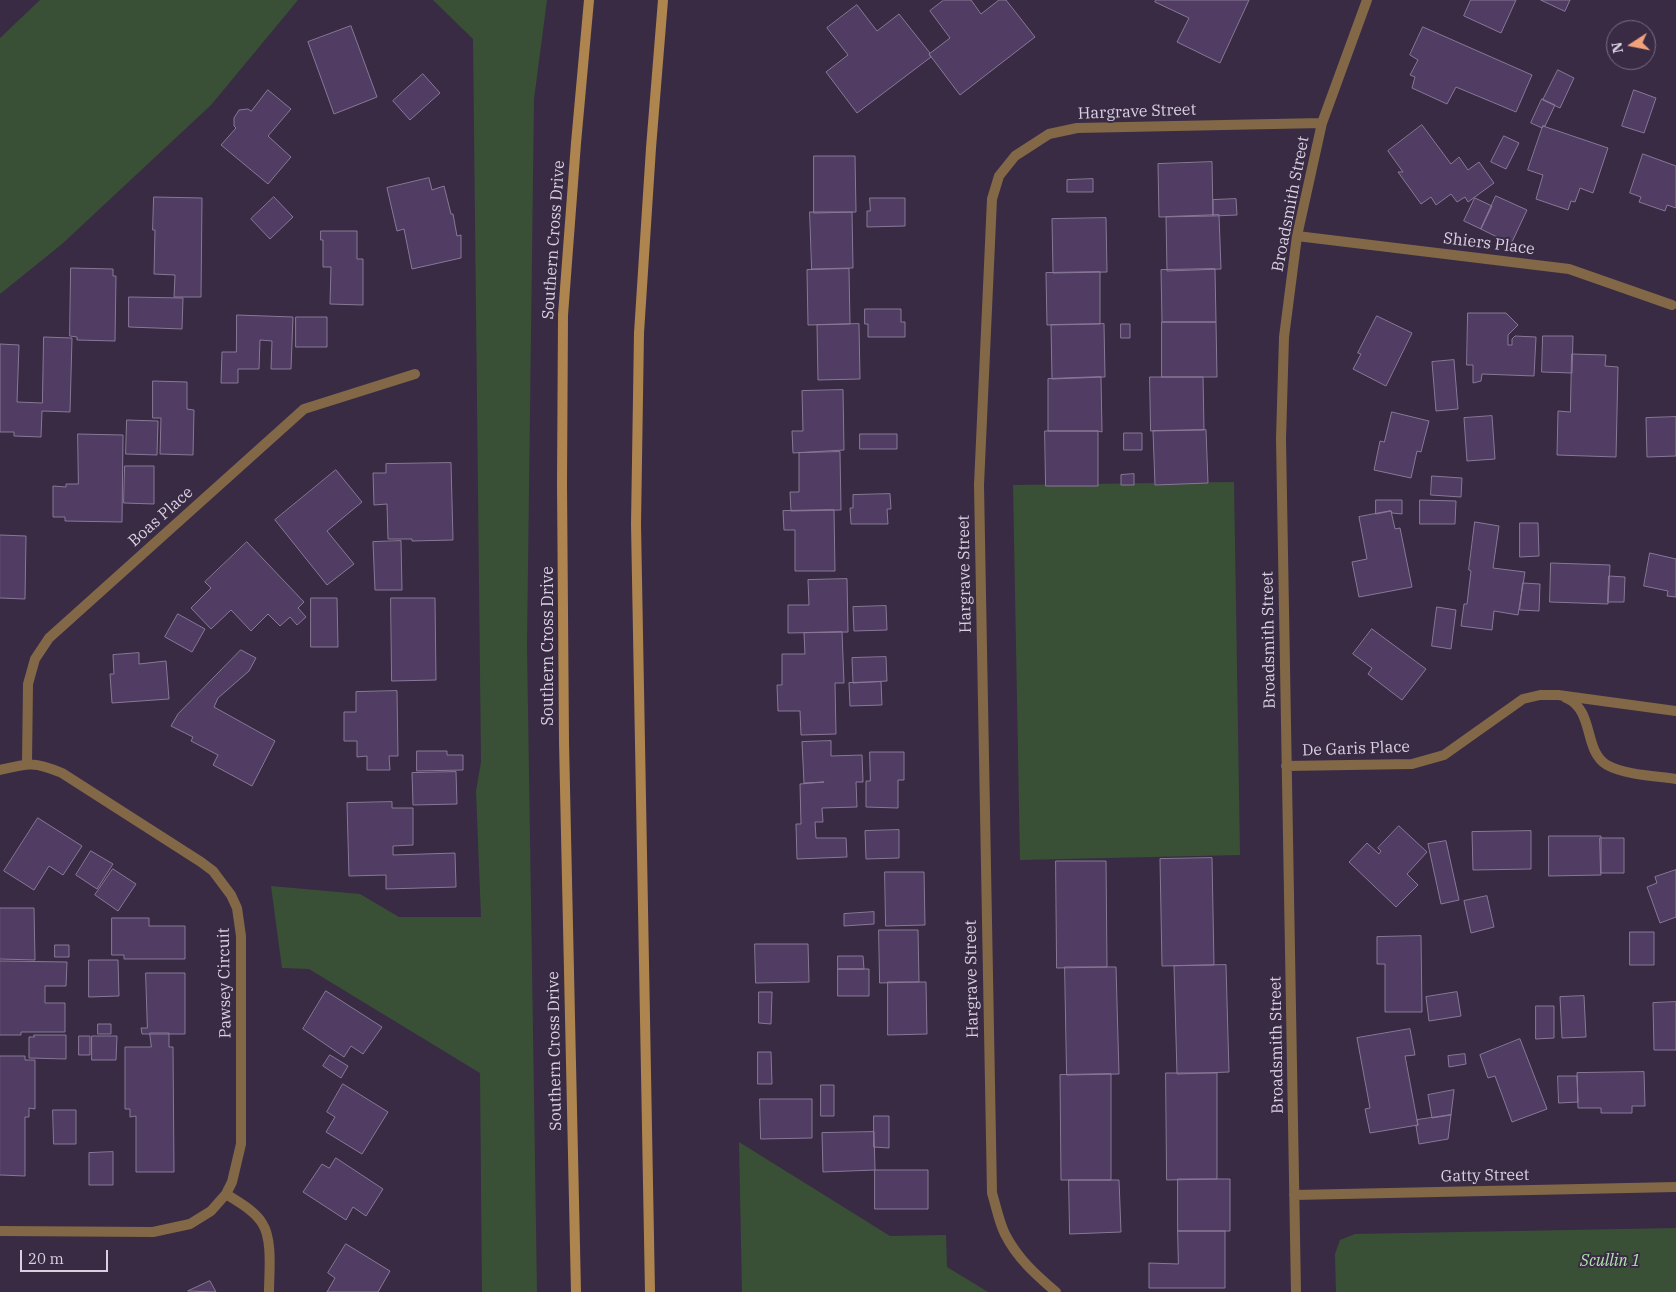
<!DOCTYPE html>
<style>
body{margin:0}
#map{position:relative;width:1676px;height:1292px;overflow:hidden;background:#392b44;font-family:"IBM Plex Serif",serif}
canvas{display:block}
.north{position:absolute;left:1606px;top:20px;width:50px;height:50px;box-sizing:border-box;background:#392b44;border:1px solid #796d83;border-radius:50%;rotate:259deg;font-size:14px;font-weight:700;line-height:20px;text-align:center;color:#d9d1e1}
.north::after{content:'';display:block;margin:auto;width:18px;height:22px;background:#f1a17c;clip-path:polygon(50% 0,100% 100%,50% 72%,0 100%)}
.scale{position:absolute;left:20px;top:1250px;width:88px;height:22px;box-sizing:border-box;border:2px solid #d9d1e1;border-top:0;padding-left:6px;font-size:15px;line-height:18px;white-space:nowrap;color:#d9d1e1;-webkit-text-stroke:4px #392b44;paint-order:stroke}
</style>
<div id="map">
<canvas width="1676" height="1292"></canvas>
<div class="north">N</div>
<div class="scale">20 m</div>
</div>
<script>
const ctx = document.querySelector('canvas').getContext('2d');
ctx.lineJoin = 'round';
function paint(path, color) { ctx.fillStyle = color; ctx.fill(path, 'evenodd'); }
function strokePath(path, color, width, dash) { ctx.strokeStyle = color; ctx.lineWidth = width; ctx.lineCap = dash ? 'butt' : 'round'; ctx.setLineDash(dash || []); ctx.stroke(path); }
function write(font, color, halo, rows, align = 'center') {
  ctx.font = font + ' "IBM Plex Serif",serif'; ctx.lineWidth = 4; ctx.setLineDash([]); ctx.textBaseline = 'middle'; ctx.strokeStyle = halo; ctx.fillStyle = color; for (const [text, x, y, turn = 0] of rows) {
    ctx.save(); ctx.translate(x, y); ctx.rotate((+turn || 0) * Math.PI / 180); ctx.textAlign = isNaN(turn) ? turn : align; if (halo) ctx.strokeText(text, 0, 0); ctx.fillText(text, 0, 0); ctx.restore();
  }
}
const green = new Path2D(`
 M40,0H298L211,105L62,244L0,294V38Z
 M433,0H547L534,99L527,645L537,1292H482L480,1073L309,969L282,968L271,886L360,894L399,917H481L476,791L481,762L473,39Z
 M1234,482L1240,855L1020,860L1013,485Z
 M739,1142L890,1236L946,1235L947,1267L988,1292H742Z
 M1676,1228V1292H1336L1335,1254L1340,1240L1355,1234Z`);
const building = new Path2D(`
 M944,0H971L981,14L999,0H1006L1035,37L960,95L929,54L950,38L930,11Z
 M1156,0H1249L1220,63L1177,42L1189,18L1155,2Z
 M1471,0H1516L1501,33L1464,16Z
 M1541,0H1570L1565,11Z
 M857,5L877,31L899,14L930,53L929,54L931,57L857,113L826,72L848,55L827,28Z
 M351,26L377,97L334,114L308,42Z
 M1423,27L1532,75L1516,112L1456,87L1447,104L1412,88L1415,77L1410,75L1418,60L1410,55Z
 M1558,70L1574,78L1560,108L1543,100Z
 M423,74L440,93L410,120L393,101Z
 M268,90L291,109L268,136L291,157L268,184L221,145L236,128L234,126V118L239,110L248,109L251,111Z
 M1634,90L1656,98L1644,133L1622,126Z
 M1542,99L1555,105L1545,126H1543L1542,128L1531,123Z
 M1422,125L1451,164L1459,157L1468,170L1479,162L1494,183L1468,202L1465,197L1457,202L1451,194L1436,205L1431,197L1421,204L1398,172H1403L1388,151Z
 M1543,126L1608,148L1593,193L1580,188L1575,202L1571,201L1568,210L1536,199L1543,175L1528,170Z
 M1504,136L1519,143L1506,169L1491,162Z
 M1643,154L1676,166V208L1667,205L1665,211L1639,202L1641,197L1630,193Z
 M814,156H855L856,212L814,213Z
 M1212,162L1213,216L1159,217L1158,164Z
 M429,178L432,190L444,186L451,214H453L457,236L461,235V258L412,269L404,229L397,231L387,188Z
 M1093,179V192H1067V180Z
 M1496,196L1527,210L1511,244L1481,229Z
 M154,197L202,198L201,297H174L175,275L154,274L155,230H153Z
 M274,197L293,217L270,239L251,219Z
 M870,198H905V226L867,227V211H870Z
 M1475,198L1492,206L1481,229L1464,221Z
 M1236,199L1237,215L1213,216V200Z
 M810,212H852L853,268L812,269Z
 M1219,215L1221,269L1167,271L1166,217Z
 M1106,218L1107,272L1053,273L1052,219Z
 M321,231H357V259H363V305L330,304L331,267H323V240H321Z
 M71,268L113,269V276H116L115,341L77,340V337L70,336Z
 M849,269L850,324L808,325L807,270Z
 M1215,269L1216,322H1162L1161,270Z
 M1100,272V324L1047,325L1046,273Z
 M129,297L183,298L182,329L129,327Z
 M865,309H901V322H905V337H868V324H865Z
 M1468,313H1506L1518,325L1508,335V345H1512V339L1515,336L1536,337L1534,376L1482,374L1481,381L1473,383V365H1467Z
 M237,315L293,317L291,369H271L272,341L260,340L259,369H238V383H221L222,352H236Z
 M1377,316L1412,333L1386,386L1353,369L1361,354L1358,353Z
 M296,317H327V347H296Z
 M1162,322H1216L1217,377H1162Z
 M859,324L860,379L818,380L817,325Z
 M1104,324L1105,377L1052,379L1051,325Z
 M1121,324H1130V338H1121Z
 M1543,336H1573L1572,373L1542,372Z
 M44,337L72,338L70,412L42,411L41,437L14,436V432H0V344L19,345L17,402L42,403Z
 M1572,354L1606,355L1605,366L1618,367L1616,457L1557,455L1558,411L1570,412Z
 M1454,360L1458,409L1436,411L1432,362Z
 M1101,377L1102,432L1098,431H1048V379Z
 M1150,377H1203L1204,430L1151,431Z
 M153,381L187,382V409L194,410L193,455L160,454L161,418H153Z
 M843,390L844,450L793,453L792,431H803L802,391Z
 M1392,412L1429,421L1421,452L1417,451L1411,478L1374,470L1380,441L1384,442Z
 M1492,416L1495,459L1467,461L1464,418Z
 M1676,417V456L1647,457L1646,418Z
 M127,420L158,421L157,455L126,454Z
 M1206,430L1208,483L1155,485L1153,431Z
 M1045,431H1098V486H1046Z
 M1124,433H1142V450H1124Z
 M78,434L123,435L122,522L65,521V517H53V486L66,487V484H78Z
 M860,434H897V449H860Z
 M840,452L841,510L791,511L790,492H799V453Z
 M451,463L453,540L412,541V539H388L387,504L374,505L373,473H386V464Z
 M125,466H154V504L124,503Z
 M336,470L362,502L327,531L354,564L327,585L275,520Z
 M1134,474V485H1121V475Z
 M1432,476L1462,478L1461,497L1431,495Z
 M890,494L891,509H887L888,524H851L850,508H853V495Z
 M1376,500H1402V514L1392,513L1391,511L1376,514Z
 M1420,500L1456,501L1455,524H1420Z
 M834,510L835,571H795V530H784L783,511Z
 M1391,511L1395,529L1400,528L1412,587L1359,597L1352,562L1367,559L1359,517Z
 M1475,522L1499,526L1493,568L1525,572L1518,615L1494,611L1492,630L1461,626L1464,604H1467L1471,571L1469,570Z
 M1520,523H1538L1539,556L1520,557Z
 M0,535L26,536L25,599L0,598Z
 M401,541L402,590H375L373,542Z
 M247,542L304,602L298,608L306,617L297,625L290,617L280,626L268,614L251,631L231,610L211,629L191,608L211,588L205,582Z
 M1650,553L1676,559V597L1667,596L1668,591L1644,586Z
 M1551,563L1610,565L1608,604L1550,602Z
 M1609,576L1625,577L1624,602H1608Z
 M847,579L848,632L788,633V605H809L808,580Z
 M1523,583L1540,584L1539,611L1520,610Z
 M311,598H337L338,647H311Z
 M391,598H435L436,680L392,681Z
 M886,606L887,630L854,631L853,607Z
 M1437,607L1456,610L1451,649L1432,646Z
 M178,614L205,629L192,652L165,637Z
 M1372,629L1426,669L1402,700L1368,674L1372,668L1353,654Z
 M842,632L844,683H835L836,734L801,735L800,711H778L777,685H782V654H805L804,633Z
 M241,650L256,658L249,671L218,698L214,707L275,741L252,786L213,765L218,755L191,741L193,737L171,726L178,714Z
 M139,653V664L166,661L169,699L112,703L110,674H114L113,655Z
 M886,657L887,681L853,683L852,658Z
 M881,682L882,705L850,706L849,683Z
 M397,691L398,756H389L390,770H367V756L357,757V741H344V712H356V692Z
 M831,741V756L862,755L863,782H856L857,807L822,808L823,822H815L816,838H846L847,857L797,859L796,824H801L800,784L824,782L804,783L802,742Z
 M417,751H447V755H463V770L417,771Z
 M870,752H904V780H898V808L866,807V781H870Z
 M456,772L457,804L413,805L412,773Z
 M392,802V808H413V845L393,846V855L455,853L456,887L386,889V875L349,876L347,803Z
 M38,818L82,846L63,875L49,866L34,890L4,871Z
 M1399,826L1427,852L1407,874L1418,885L1396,907L1349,862L1367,843L1379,854L1381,851L1378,848Z
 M899,830V858L866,859L865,831Z
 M1531,831V869L1473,870L1472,832Z
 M1549,836H1601V875L1549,876Z
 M1600,838H1624V873H1601Z
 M1446,841L1459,900L1441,904L1428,844Z
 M91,851L113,864L97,889L76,875Z
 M1212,858L1214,965L1162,966L1160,859Z
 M1056,861H1106L1107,967L1057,968Z
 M113,869L136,884L118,911L95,895Z
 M1676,870V917L1660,923L1647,887L1657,883L1655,877Z
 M885,872H924L925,925L886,926Z
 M1487,896L1494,927L1471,933L1464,901Z
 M0,908H34L35,960L0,959Z
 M874,912V924L844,926V914Z
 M112,918H149V926H185V959H124V955H112Z
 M879,930H918L919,982L880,983Z
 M1630,932H1654V965H1630Z
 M1421,936L1422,1012H1385V964H1377V937Z
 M755,944H808L809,982L756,983Z
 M55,945H69V957H55Z
 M838,956H863L864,969H838Z
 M89,960H118L119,996L89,997Z
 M0,961L67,962L66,986H45V1003H65V1032H21V1035H0Z
 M1226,965L1229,1072L1177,1074L1174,966Z
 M1065,967H1116L1119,1074L1067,1075Z
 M838,969H869V996H838Z
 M146,973H185V1034H142L141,1028H147Z
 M888,982H926L927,1034L888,1035Z
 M326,991L382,1027L363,1054L351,1046L344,1057L303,1029Z
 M759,992H772L771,1024L759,1023Z
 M1457,992L1461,1016L1429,1021L1426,997Z
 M1584,996L1586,1037L1562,1038L1560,997Z
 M1676,1002V1050H1654L1653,1003Z
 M1536,1006H1554V1038L1536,1039Z
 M98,1024H111V1034H98Z
 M1410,1029L1415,1055L1405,1056L1418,1125L1370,1133L1365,1109L1370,1108L1357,1038Z
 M150,1033H169V1047H173L174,1172H136V1116L130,1117V1109H125V1047H151Z
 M34,1035H66V1059L29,1058V1037H34Z
 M79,1036H90V1055H79Z
 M92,1036H117L116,1060H92Z
 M1520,1039L1547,1109L1512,1122L1495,1076L1488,1078L1480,1055Z
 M758,1052H771L772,1084H758Z
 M1465,1054L1466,1064L1449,1067L1448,1056Z
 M330,1055L348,1066L341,1078L323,1066Z
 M0,1056H25V1060H35V1109L29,1108V1117H25V1176L0,1175Z
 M1644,1072L1645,1106H1632V1113H1601V1108H1578L1577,1073Z
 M1166,1073H1217V1179L1167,1180Z
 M1111,1074V1180H1061L1060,1075Z
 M1558,1076H1577L1578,1102L1559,1103Z
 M343,1084L388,1112L362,1154L326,1132L335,1117L327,1112Z
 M821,1085H834V1116H821Z
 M1454,1090L1451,1115L1432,1118L1428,1095Z
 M760,1099H812V1138L761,1139Z
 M53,1110H76V1144H54Z
 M1451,1115L1448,1139L1419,1144L1416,1126L1418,1125L1417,1120Z
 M874,1116H889V1148L874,1147Z
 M874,1132L875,1170L823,1172L822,1133Z
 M113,1152V1185H89V1153Z
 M336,1158L383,1189L366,1216L353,1207L346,1220L303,1192L322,1164L329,1168Z
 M875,1170H928V1209H875Z
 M1178,1179H1230V1231H1178Z
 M1069,1180H1119L1121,1232L1070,1234Z
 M1178,1231H1225V1288H1149V1263L1178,1264Z
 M346,1244L390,1271L378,1292H327L335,1278L328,1273Z
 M210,1281L216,1292L188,1291Z`);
const minor = new Path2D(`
 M1297,236L1569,269L1672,305
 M1566,698C1595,710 1583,751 1607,765C1625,775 1656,776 1676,779
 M27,763L28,684L35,659L49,638L304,409L415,374
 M1286,766L1412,764L1444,755L1523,699L1540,695H1558L1676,711
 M0,770C28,763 34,761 62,773L201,862L213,871L231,895L237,908L241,936V1144L232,1182L226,1194L211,1211L190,1224L153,1232L0,1231
 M226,1194C238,1202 254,1210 262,1223C273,1239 269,1273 269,1292
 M1294,1195L1676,1187
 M1056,1292C1036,1275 1017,1258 1005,1234C999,1222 996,1206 992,1193L979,485L992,199L999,176L1015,156L1049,134L1077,128L1322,123
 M1296,1292L1281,439L1284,337L1297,236L1322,123L1367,0`);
const secondary = new Path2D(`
 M576,1292L564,742L562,484L563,315L576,143L589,0
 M650,1292L636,524L639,333L651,148L663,0`);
const streetNames = [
 ["Hargrave Street",1137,112,-2],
 ["Broadsmith Street",1291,204,-79],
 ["Southern Cross Drive",554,240,-86],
 ["Shiers Place",1489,244,7],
 ["Boas Place",161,517,-42],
 ["Hargrave Street",965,574,-91],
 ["Broadsmith Street",1269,640,-91],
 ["Southern Cross Drive",548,646,-90],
 ["De Garis Place",1356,749,-2],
 ["Hargrave Street",972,979,-91],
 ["Pawsey Circuit",225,983,-91],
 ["Broadsmith Street",1277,1045,-91],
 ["Southern Cross Drive",555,1051,-91],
 ["Gatty Street",1485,1176,-1]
];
const parkNames = [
 ["Scullin 1",1610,1261]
];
paint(green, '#395037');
paint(building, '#513c63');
strokePath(building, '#887896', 1);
strokePath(minor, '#826847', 10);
strokePath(secondary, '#ae854f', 10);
write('16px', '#d9d1e1', '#392b44', streetNames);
write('italic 16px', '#aee5a9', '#392b44', parkNames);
</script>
